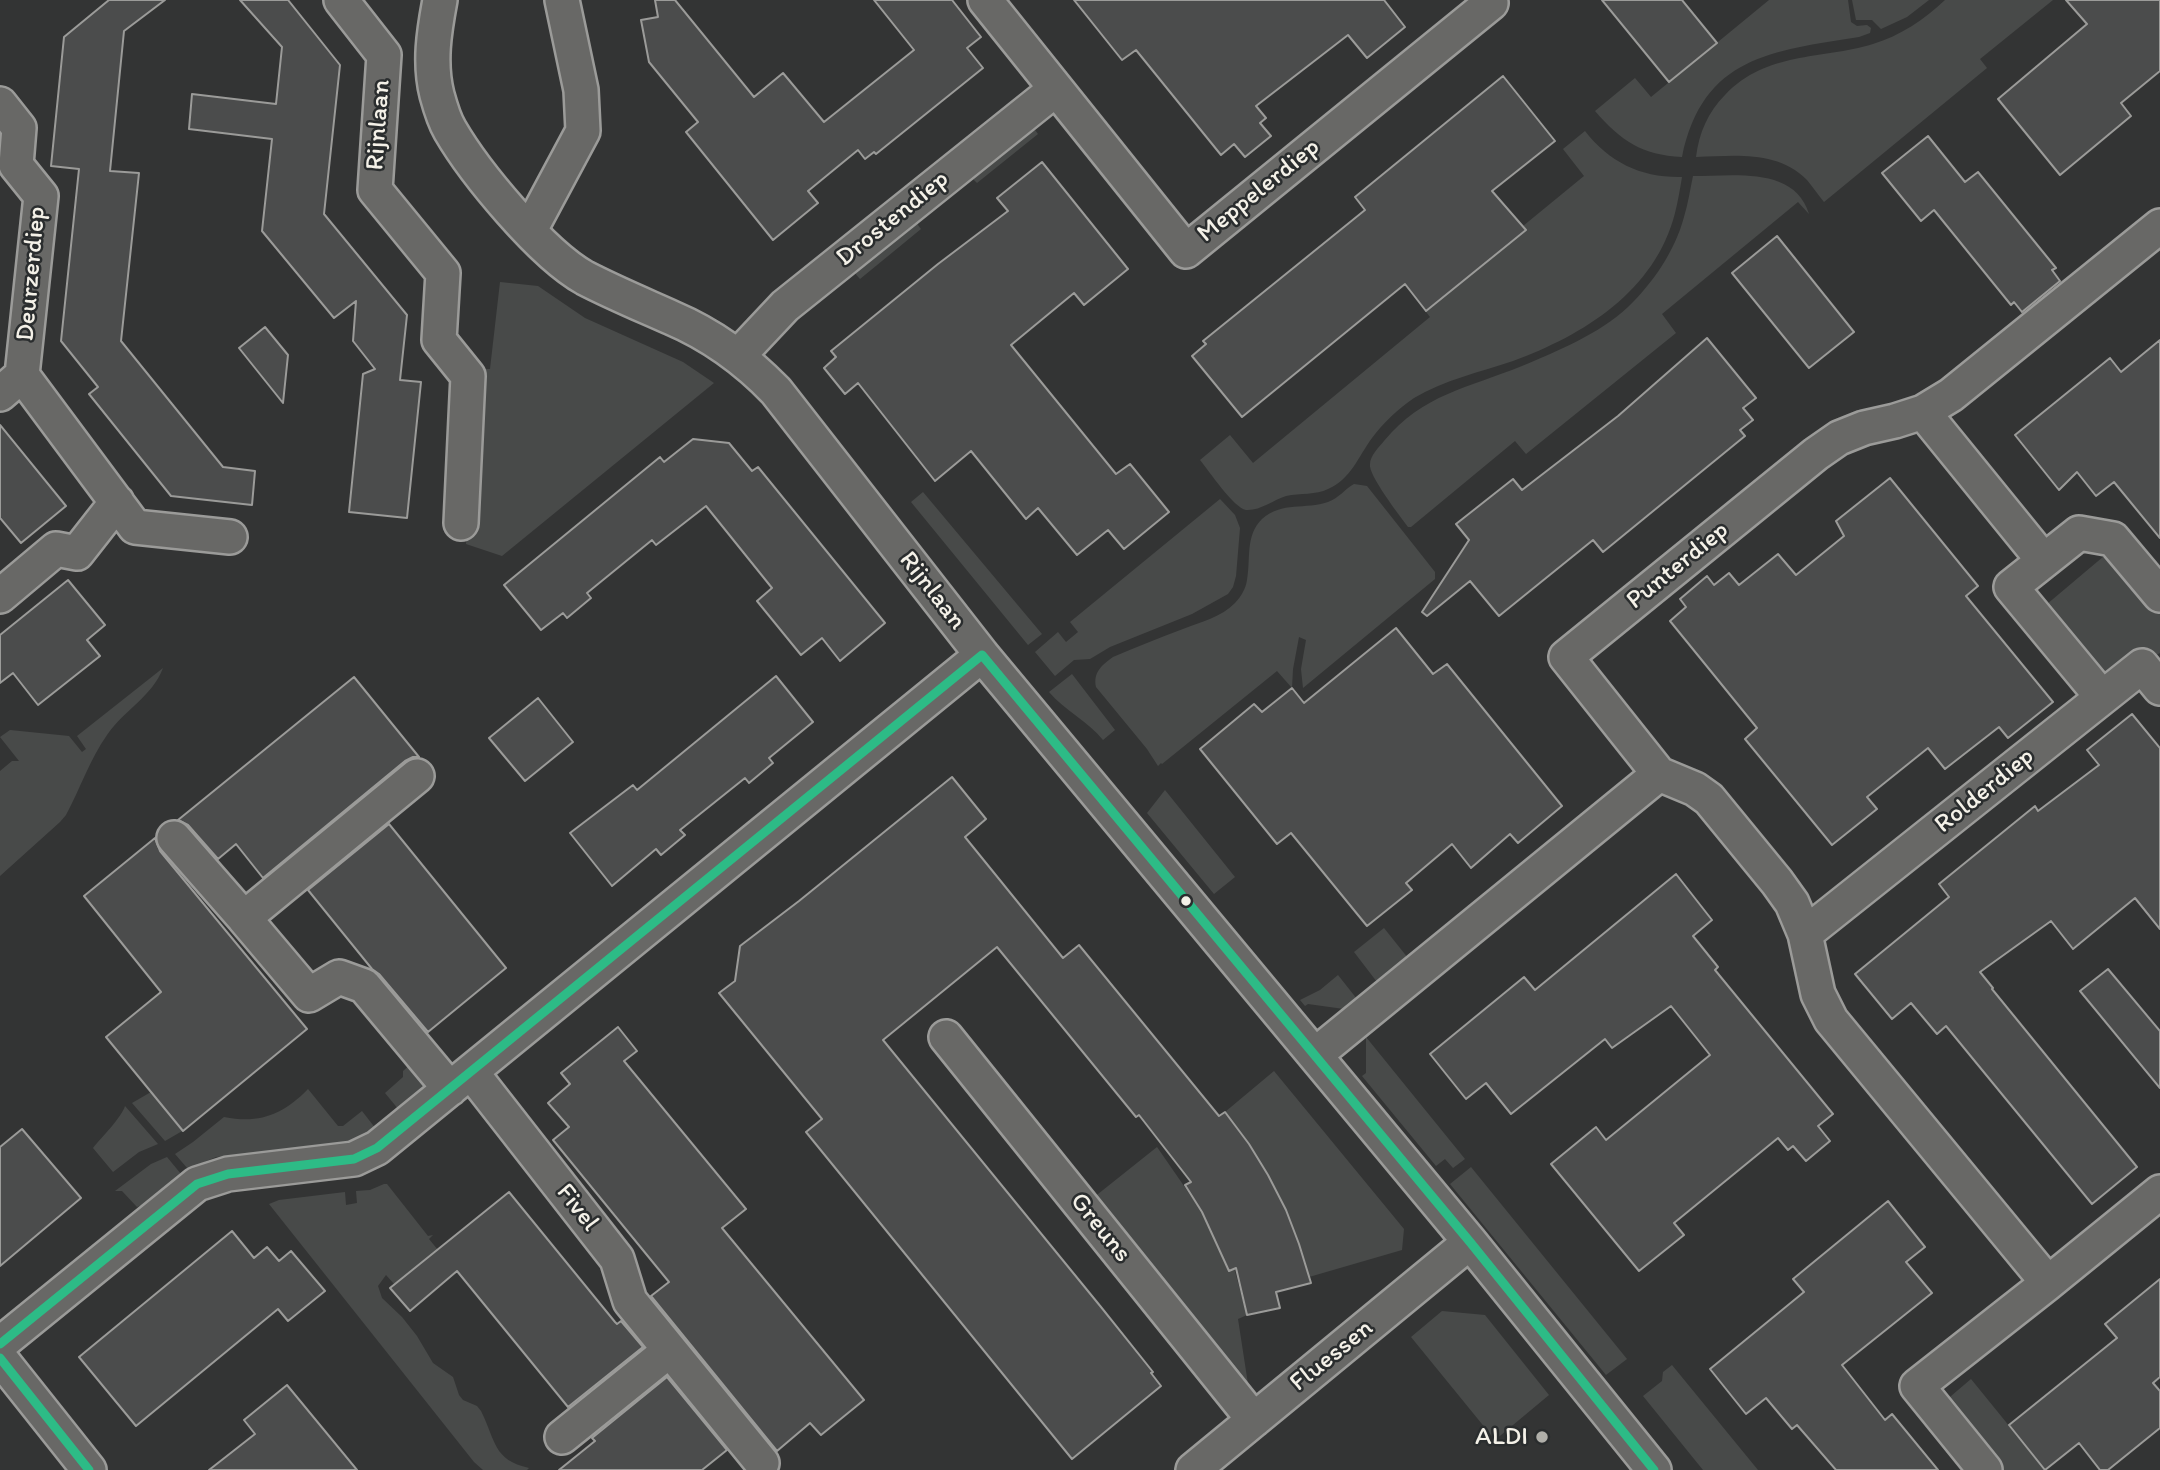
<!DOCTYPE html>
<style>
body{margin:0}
canvas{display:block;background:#333434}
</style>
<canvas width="2160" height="1470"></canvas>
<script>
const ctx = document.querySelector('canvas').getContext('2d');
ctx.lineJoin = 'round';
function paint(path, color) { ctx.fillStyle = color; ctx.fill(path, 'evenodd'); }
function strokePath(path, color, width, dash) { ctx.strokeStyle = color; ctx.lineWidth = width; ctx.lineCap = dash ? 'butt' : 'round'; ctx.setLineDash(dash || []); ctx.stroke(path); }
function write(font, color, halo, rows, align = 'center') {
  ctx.font = font + ' Itim,sans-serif'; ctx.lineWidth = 5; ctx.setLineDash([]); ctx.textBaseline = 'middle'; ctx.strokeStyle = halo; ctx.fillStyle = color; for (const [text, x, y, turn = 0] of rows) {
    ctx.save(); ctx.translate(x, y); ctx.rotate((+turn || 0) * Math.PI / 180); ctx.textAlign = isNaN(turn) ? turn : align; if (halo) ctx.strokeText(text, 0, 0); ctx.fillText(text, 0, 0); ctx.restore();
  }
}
const green = new Path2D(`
 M1769,0H1848L1851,22L1857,26L1867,25L1871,28L1870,33L1859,37C1772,51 1703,56 1682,157C1642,155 1621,141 1595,111L1635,78L1651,97Z
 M1852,0H1929L1907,17L1881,29L1872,20H1856Z
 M1945,0H2053L1980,59L1987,68L1824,202C1818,195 1813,187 1807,180C1777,150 1735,156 1696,157C1699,133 1708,112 1725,95C1767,51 1820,60 1873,44C1900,36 1925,19 1945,0Z
 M1032,126L1038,134L977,183L970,176Z
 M1585,131C1610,163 1642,178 1682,177C1680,189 1678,201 1675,213C1655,291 1584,335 1513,361C1480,372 1444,380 1414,398C1398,409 1383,423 1372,438C1358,457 1351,479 1328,489C1316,495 1300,493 1286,496C1273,500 1260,511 1246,510C1234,508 1209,471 1200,460L1230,435L1253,463L1430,317L1423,308L1584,176L1563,149Z
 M1693,176C1733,176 1795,166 1809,214L1798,202L1662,314L1676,333L1526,454L1515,441L1411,527H1408C1400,516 1368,475 1370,464C1370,456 1379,447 1384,441C1423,394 1468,388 1522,366C1558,351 1599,334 1628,307C1653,283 1675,251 1684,217C1688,204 1690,190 1693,176Z
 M915,221L921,229L860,279L853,271Z
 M500,282L538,286L585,318L683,362L714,383L502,556L466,544L484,369H490Z
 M1354,484L1367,486L1435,572V579L1303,688L1301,669L1306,640L1299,637L1293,669L1292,688L1277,671L1162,764L1161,763L1158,766L1147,749L1096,687C1093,672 1102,665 1113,657C1136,647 1159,638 1183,629C1200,622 1222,617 1235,603C1241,597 1246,588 1247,580C1251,558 1245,536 1262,519C1282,501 1306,510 1328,502C1339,498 1345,489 1354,484Z
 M923,492L1042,634L1028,645L911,502Z
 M1220,499L1235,515L1240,528L1236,576L1233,587L1228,594L1192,614L1110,647L1090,659L1074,660L1055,676L1035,652L1058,632L1066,642L1078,632L1070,622Z
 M2110,551L2160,612V653L2100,684L2040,610Z
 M163,668C152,697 124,710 107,735C90,759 80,789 66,815L60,822L0,876V771L12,761H19L0,737L10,730L69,736L82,752L86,749L77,736Z
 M1072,674L1115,730L1103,740C1088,721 1065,711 1049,692Z
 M1165,790L1235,877L1214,894L1147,813Z
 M1384,928L1408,958L1377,982L1354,952Z
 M1338,975L1357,999L1344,1009L1308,1004L1305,1006L1300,1000L1320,990Z
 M1366,1037L1465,1159L1453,1168L1445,1159L1436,1166L1362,1076L1366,1073Z
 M412,1063L429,1086L399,1110L385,1093L403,1077V1071Z
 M1274,1071L1404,1229L1402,1250L1309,1277C1291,1214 1264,1165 1225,1112Z
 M308,1089L338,1126H343L362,1111L376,1129L358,1141L346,1144L216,1157L188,1169L175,1154L193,1142L224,1117C259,1124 283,1115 308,1089Z
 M151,1092L184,1130L165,1141L132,1103Z
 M125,1106L158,1144L139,1152L113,1172L93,1148C101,1138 122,1117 125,1106Z
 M1157,1147L1202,1212L1228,1270L1234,1268L1247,1315L1238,1319L1248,1384L1246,1386L1093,1198Z
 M167,1157L181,1174L142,1205L137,1207L122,1191H115L151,1164Z
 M1471,1167L1627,1359L1606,1375L1450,1184Z
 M384,1184H387L428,1236L433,1235L429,1239L438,1250L395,1285L386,1275L378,1286L382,1298L402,1317L417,1336L433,1363L453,1377L459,1395L463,1400L477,1406L481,1411C496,1441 493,1460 529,1468L527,1470H483L474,1462L269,1204L279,1200L345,1192L346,1205L357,1203L356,1191L370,1190Z
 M1442,1311L1485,1315L1549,1395L1495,1440L1411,1337Z
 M1672,1365L1758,1470H1703L1643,1396L1662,1381L1663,1372Z
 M1971,1379L2045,1470H1999L1944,1402Z`);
const building = new Path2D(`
 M109,0H165L124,31L110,171L139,173L121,341L223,467L255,471L252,505L171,496L89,394L98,387L61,341L79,169L51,166L64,37Z
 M240,0H288L340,65L324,214L407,315L400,380L421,382L407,518L349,512L363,374L375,369L353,341L356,301L334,318L262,231L272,139L189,129L192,94L276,104L282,47Z
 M655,0H675L754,97L783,73L824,122L914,50L874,0H952L981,37L967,48L983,68L876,154L874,152L865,159L858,150L808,191L818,203L773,240L686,132L698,122L649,62L641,20L658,17Z
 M1074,0H1384L1405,27L1367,58L1348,35L1256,106L1266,118L1260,123L1271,136L1245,157L1234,144L1221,155L1136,50L1122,60Z
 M1602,0H1682L1717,43L1669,82Z
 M2066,0H2160V71L2121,103L2131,116L2060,175L1998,99L2087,24Z
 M1503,76L1555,141L1492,191L1526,230L1426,311L1405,284L1242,417L1192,356L1206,344L1203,341L1365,210L1355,197Z
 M1928,136L1965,182L1978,172L2056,268L2052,270L2060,281L2022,312L2014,302L2011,305L1934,210L1921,221L1882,173Z
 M1042,162L1128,269L1084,305L1074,293L1011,345L1116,474L1130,464L1169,512L1124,549L1108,530L1077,555L1038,508L1026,519L971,451L935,481L858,383L845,394L824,368L836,357L831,351L938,264L1008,211L997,198Z
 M1777,236L1854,332L1809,368L1732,273Z
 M265,327L288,355L283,403L239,348Z
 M1707,338L1756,398L1743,408L1753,420L1740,430L1745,436L1603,552L1593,540L1499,616L1470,581L1427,616L1422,612L1469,540L1456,524L1513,479L1522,490L1618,416Z
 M2160,340V538L2114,482L2096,496L2077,472L2059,490L2015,435L2110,358L2121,372Z
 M0,425L66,506L21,543L0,518Z
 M693,439L729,443L752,471L758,467L885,623L840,661L822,638L801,655L757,601L772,588L706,506L656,545L652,540L587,593L591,598L567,618L563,613L541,630L504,585L660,457L664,462Z
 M1890,478L1978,586L1966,596L2053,702L2008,738L1999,727L1945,769L1928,748L1867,797L1877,809L1832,845L1745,739L1757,728L1670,621L1686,607L1680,599L1707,576L1714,585L1729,573L1739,585L1778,554L1796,575L1844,536L1836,521Z
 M68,580L105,625L87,640L100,656L38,705L13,673L0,683V635Z
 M1396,628L1433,674L1447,664L1562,806L1518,843L1510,834L1471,868L1452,844L1406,883L1412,890L1367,926L1291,833L1277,844L1200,749L1254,704L1262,712L1292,688L1304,703Z
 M776,676L813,722L769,758L773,763L749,783L745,778L680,830L685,835L661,855L656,849L612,886L570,833L633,785L637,790Z
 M354,677L419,757H413L405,761L263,878L236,844L218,859L188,825L178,820Z
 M538,698L573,742L525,781L489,738Z
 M2132,714L2160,748V929L2135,898L2073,949L2051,921L1980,972L1993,988L1992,989L2137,1167L2092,1204L1946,1026L1937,1034L1911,1003L1892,1019L1855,974L1949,897L1939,884L2035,806L2038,811L2099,765L2087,750Z
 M952,777L986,819L965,837L1063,958L1079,945L1219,1116L1225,1112L1249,1144L1268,1175L1286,1210L1299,1244L1311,1283L1276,1292L1280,1308L1247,1315L1236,1268L1229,1271L1202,1212L1185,1185L1191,1182L1139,1115L1136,1117L997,947L883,1040L1101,1307L1153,1372L1151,1373L1161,1386L1072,1459L806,1132L822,1119L719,993L735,981L740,946L799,901Z
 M389,824L506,968L428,1032L379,974L372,969L308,890Z
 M155,838L160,851L307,1029L183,1131L106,1037L161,992L84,896Z
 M1676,874L1712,920L1693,936L1718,967L1715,970L1833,1114L1818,1126L1830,1141L1806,1161L1793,1146L1788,1150L1778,1138L1674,1223L1684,1235L1639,1271L1551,1164L1596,1127L1606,1140L1710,1055L1671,1006L1612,1048L1605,1039L1511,1114L1486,1083L1466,1099L1430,1054L1524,977L1535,990Z
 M2108,969L2160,1031V1088L2080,991Z
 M618,1027L637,1051L624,1061L746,1209L722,1228L864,1400L821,1435L810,1423L777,1451L651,1296L669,1282L553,1140L569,1127L548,1103L570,1084L561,1073Z
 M22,1129L81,1198L0,1266V1147Z
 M509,1192L615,1322L617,1324L621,1321L643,1347L568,1407L457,1271L410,1311L390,1288Z
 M1888,1201L1925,1247L1906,1262L1932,1293L1842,1365L1885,1420L1892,1414L1938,1470H1836L1797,1425L1792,1429L1766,1398L1746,1414L1710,1369L1804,1292L1793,1279Z
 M232,1231L254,1258L267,1247L279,1261L291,1251L325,1291L288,1321L278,1309L136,1426L79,1357Z
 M2160,1279V1377L2153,1383L2160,1391V1428L2108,1470H2100L2079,1443L2045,1470L2009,1425L2117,1338L2105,1324Z
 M667,1377L727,1450L702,1470H559L595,1441L592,1438Z
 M287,1385L357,1470H209L255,1434L244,1420Z`);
const street = new Path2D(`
 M341,0L384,55L375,190L443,273L439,340L468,376L461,523
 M440,0C434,32 429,63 437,95C440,106 444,120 450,130C475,173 542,254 585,278C614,293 643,305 672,318C712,335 746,360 776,391L982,655L1470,1242L1654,1470
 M985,0L1186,251L1491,3L1489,0
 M0,104L19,128L16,165L41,196L22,375L0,394
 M2160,226L1951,395L1923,412L1895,421L1864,428L1839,438L1816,454L1566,657L1659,774L1695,789L1709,799L1777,882L1792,903L1805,934L1818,994L1831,1020L2048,1283L2160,1192
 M530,230L583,131L581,90L562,0
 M738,356L785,306L1056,89
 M22,375L135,527L230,537
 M1923,412L2044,561
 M0,596L56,549L77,553L117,502
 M2102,697L2011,587L2079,533L2113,539L2160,595
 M417,776L244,918L309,995L339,977L364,986L450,1089
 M174,838L244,918
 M1805,934L2142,666L2160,688
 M946,1037L1254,1420
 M1315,1055L1659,774
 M471,1072L617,1259L630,1301L762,1463
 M0,1344L197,1184L228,1174L354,1159L377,1148L982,655
 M0,1358L89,1470
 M562,1437L670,1350
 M1193,1470L1470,1242
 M1985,1470L1917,1386L2048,1283`);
const bus1 = new Path2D(`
 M982,655L1470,1242L1654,1470
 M0,1344L197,1184L228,1174L354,1159L377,1148L982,655
 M0,1358L89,1470`);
const markers = [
 [1186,901,6,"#f4f1e8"],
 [1542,1437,7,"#b0afa9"]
];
const streetNames = [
 ["Rijnlaan",379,125,-86],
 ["Meppelerdiep",1259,191,-39],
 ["Drostendiep",893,219,-39],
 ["Deurzerdiep",32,274,-85],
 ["Punterdiep",1678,566,-39],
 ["Rijnlaan",932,591,52],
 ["Rolderdiep",1985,791,-39],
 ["Fivel",577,1208,52],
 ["Greuns",1100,1228,51],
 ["Fluessen",1332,1356,-39]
];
const poiNames = [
 ["ALDI",1528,1437]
];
paint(green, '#484a49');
paint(building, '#4b4c4c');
strokePath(building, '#9b9b99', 2);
strokePath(street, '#9b9b99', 38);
strokePath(street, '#686866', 33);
strokePath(bus1, '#2dbb86', 9);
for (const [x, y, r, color] of markers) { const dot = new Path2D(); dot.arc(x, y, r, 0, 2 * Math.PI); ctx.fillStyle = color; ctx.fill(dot); strokePath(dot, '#2a2d2e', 2.5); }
write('26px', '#f4f1e8', '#2a2d2e', streetNames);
write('26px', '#f4f1e8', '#2a2d2e', poiNames, 'right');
</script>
